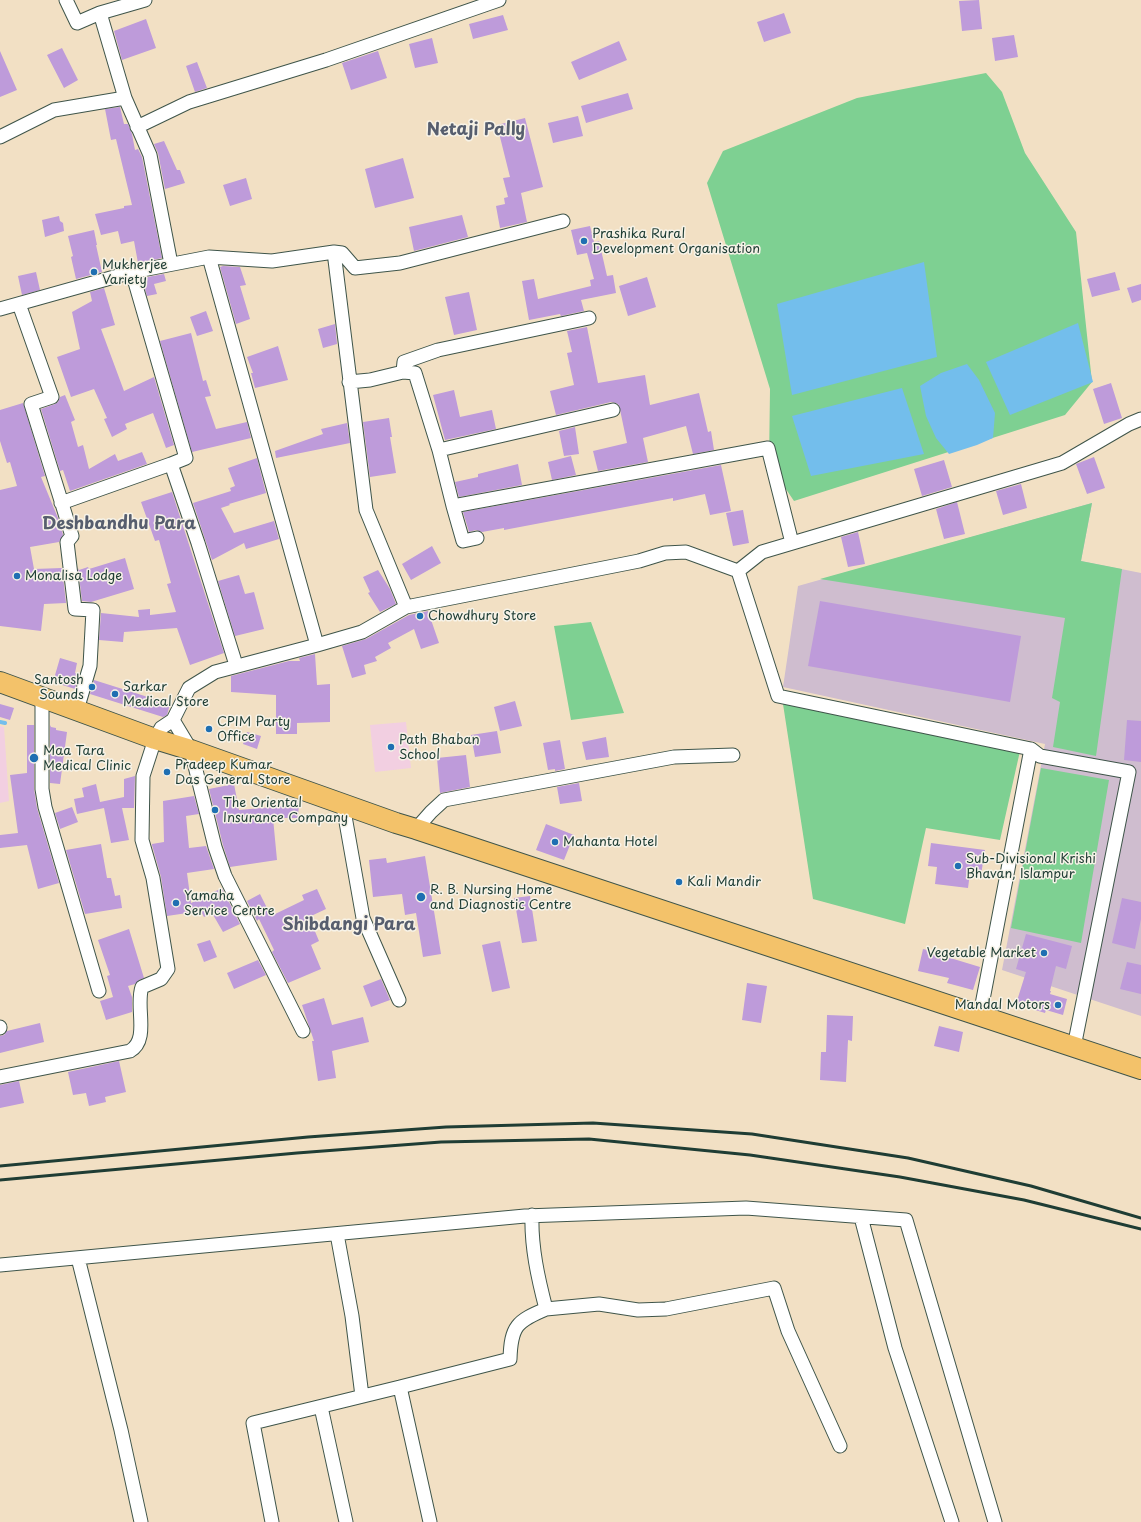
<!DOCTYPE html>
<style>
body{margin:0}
canvas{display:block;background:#f2e0c4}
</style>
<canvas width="1141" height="1522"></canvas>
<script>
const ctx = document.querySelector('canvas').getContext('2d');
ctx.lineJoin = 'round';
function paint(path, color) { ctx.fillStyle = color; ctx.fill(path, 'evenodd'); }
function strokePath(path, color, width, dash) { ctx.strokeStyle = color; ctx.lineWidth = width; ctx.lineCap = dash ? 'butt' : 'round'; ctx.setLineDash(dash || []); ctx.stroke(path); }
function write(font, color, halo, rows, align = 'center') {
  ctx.font = font + ' "Playpen Sans",sans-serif'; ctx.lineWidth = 3; ctx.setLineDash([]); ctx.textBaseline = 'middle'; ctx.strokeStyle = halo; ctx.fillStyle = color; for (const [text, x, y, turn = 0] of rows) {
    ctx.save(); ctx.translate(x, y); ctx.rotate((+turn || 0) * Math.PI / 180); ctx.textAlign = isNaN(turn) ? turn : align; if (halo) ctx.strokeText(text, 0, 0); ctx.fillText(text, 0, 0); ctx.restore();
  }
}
const built = new Path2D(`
 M406,722L411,768L375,772L370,725Z
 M0,726L4,727L9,801L0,803Z`);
const industrial = new Path2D(`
 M1092,503L1081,561L1141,573V1016L1002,970L1045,744L783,687L798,586Z`);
const green = new Path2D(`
 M986,73L1002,92L1025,153L1076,232L1092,382L1065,415L794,501L769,464L770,389L707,183L723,151L857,98Z
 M1092,503L1081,561L1122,569L1096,756L1053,747L1060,702L1052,698L1065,618L820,579Z
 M591,622L624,713L571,720L554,626Z
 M783,704L1020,751L1000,840L926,828L905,924L813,899Z
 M1041,768L1109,780L1081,943L1011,928Z`);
const water = new Path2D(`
 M924,262L937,357L792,395L777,304Z
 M1078,323L1093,382L1010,415L986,362Z
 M967,364L979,380L995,413L993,438L977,445L949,454L936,438L926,416L920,386L941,373Z
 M902,388L924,454L811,476L792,416Z`);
const stream = new Path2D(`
 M0,722L5,723`);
const building = new Path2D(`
 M979,0L982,29L962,31L959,1Z
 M784,13L791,33L764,42L757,22Z
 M503,15L508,30L473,39L469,24Z
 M146,19L156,48L122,60L114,31Z
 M1014,35L1018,57L995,61L992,38Z
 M432,38L438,63L415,68L409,44Z
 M619,41L627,60L579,80L571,62Z
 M62,48L78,80L64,88L47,55Z
 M0,51L17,90L0,97Z
 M378,51L387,78L351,90L342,63Z
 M197,62L207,88L195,92L186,66Z
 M628,93L633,109L586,123L581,106Z
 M120,107L124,124H128L132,134L135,150L138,149L142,157L162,258L138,263L134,241L121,244L118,231L101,235L95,214L124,208V206L132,205L116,139L111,140L105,109Z
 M578,116L583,136L553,143L548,123Z
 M525,118L543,187L521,193L527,222L500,228L496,206L505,204L504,198L508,197L503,178L510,177L497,125Z
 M164,141L177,170H180L185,183L165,189L158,153L154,144Z
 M403,158L414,198L375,208L365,169Z
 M246,178L252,199L230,206L223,185Z
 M462,215L468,237L414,251L409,227Z
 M59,216L60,221L63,223L64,231L45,237L42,220Z
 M590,226L594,242L599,241L607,276L613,275L616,293L581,300L584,311L561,316L560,314L529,320L522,281L534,279L538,299L591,286L590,280L594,279L587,253L577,255L571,230Z
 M94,230L97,245H96L102,272L76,279L71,257L73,256L68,236Z
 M223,266L240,267L246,285L240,286L250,319L236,324L220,267Z
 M36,272L40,290L22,295L18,276Z
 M1115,272L1120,290L1092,297L1087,279Z
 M164,274L166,281L154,284L157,294L147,296L142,278Z
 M647,277L656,307L628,316L619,286Z
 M1141,284V300L1132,303L1127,288Z
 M104,288L115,325L101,329L124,391L154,377L174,445L166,448L153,413L125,424L127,429L112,437L104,419L107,418L94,389L71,397L57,357L80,349L72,312L92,301L90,292Z
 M469,292L477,330L454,335L445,297Z
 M206,311L213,331L197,336L190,317Z
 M335,324L337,344L323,348L318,329Z
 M587,327L598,383L645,375L650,405L699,393L708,432L711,431L714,450L693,454L686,426L643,438L648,462L598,471L593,451L627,443L619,405L616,403L611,402L556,415L550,391L574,385L567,353L572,352L567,331Z
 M191,333L203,381L206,380L211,396L205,397L216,429L247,422L251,438L192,452L160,341Z
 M278,346L288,380L255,388L251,373H253L247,357Z
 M1111,383L1122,418L1104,424L1093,389Z
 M454,390L460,417L492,410L496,429L445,440L433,395Z
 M65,395L75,420L71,422L78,447L83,445L89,469L115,454L118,461L142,452L147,464L70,491L63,470L60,471L41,409L55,404L58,402L60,397Z
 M23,403L45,476L41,477L60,523L63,535L59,542L30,547L34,569L62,568L66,603L44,604L41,631L0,626V490L17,486L10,462L7,463L0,441V410Z
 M389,418L392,437H390L396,473L370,477L363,422Z
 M347,423L350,443L276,458L275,451L323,434L321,429Z
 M575,427L579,454L564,456L559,431Z
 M571,456L576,475L552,480L548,462Z
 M1094,457L1105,488L1087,494L1076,464Z
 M257,458L266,493L229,504L230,505L221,508L234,533L274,521L279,539L246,549L244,543L212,560L193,503L231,491L230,488L235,486L228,468Z
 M944,460L952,487L922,496L914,469Z
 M518,464L522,485L459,497L455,482L478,477V474Z
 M721,465L731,511L710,515L705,494L673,501V498L504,530V528L482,532L476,530L469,532L463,512Z
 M1021,484L1027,508L1003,515L996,491Z
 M172,492L224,653L190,665L177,628L124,632L123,642L99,640L101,613L139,617L138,610L150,609V615L176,612L167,584L171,583L159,540L155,541L141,502Z
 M957,502L965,534L944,539L936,509Z
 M743,510L749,543L733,546L726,513Z
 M858,532L865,564L848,567L841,537Z
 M432,546L441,563L411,580L402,564Z
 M125,558L134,589L91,602L82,601L78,568L79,570L88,567L89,569Z
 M378,570L390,589L396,604L380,612L368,593L370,592L363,577Z
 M239,575L245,594L254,592L264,629L235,636L218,581Z
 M820,601L1021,636L1010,702L808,666Z
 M428,611L439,643L421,649L414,629L388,643L391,648L375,657L377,661L364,665L366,674L352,678L342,646L366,639L409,615Z
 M315,654L317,685L330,684V722L297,723V734H276V695L231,692V676L289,661H300L299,658Z
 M60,658L77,663L75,673L79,674L75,689L53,682Z
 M94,680L170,704L167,715L163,717L90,694Z
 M515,701L522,726L500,731L494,707Z
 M0,704L14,708L10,720L0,717Z
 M1127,720L1141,721V762L1124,760Z
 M27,725H34V789L37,808L59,883L38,889L27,845L0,848V835L18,833L10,775L27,773Z
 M50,725L51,727L56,728V730L67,732L60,784L50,783Z
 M497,731L501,753L475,757L471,735Z
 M247,732L261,736L257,749L243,744Z
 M606,737L609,757L586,760L582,742Z
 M560,740L565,769L555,771V769L548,770L543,743Z
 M466,755L470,787L440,793L437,758Z
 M135,776L134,808H122L129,840L111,843L104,808L77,814L74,799L84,797L82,788L96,784L100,802L124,797V779Z
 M579,783L582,801L560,804L557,787Z
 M234,784L239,810L283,806V800L299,801L298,818H273L277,860L230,867L223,845L209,789Z
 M194,796L199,814L186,816L189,848L206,846L214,869L187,873L191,903L222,888L240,924L223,932L212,913L204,917L201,911L167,916L161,877L152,845V844L164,842L163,801Z
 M72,807L78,822L60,829L55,813Z
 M546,824L574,835L564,860L536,850Z
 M931,843L985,850L981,875L970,873L968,888L935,884L937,867L928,866Z
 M101,844L107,878H111L115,896L120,895L122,908L85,914L66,850Z
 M425,856L441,954L423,957L416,913L405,915L402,894L373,897L369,860L386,858L387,863Z
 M317,889L326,909L309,917L319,941L311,945L321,969L288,983L272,952L274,950L259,919L257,921L247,901L260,894L271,916L304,900L302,895Z
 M530,896L537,941L522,943L514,898Z
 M1122,898L1141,902V919L1135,949L1112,943Z
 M129,929L144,978L139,980L135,984L128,986L132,997V1012L106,1020L100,1001L113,997L107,976L110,975L98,940Z
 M1026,934L1072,946L1066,969L1056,966L1050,991H1051L1050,994L1067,999L1063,1015L1046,1010L1045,1013L1016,1004L1026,972L1016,969Z
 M210,940L217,957L204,962L197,944Z
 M500,941L510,988L492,992L482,945Z
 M923,949L947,955V957L980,967L973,990L947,983L949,978L918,971Z
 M258,960L266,975L234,989L227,973Z
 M1127,962L1141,965V994L1120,989Z
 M381,979L390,1000L371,1007L363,986Z
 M747,983L767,986L761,1023L742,1020Z
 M324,998L332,1025L363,1017L369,1042L332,1051L336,1078L318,1081L312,1041H314L302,1005Z
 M827,1015L853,1016L852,1041L848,1040L846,1082L820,1080L821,1052H826Z
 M40,1023L44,1042L0,1053V1036L4,1035L7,1031Z
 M939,1026L963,1032L959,1052L934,1046Z
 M119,1061L126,1092L105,1097L106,1102L89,1106L86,1093L73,1095L68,1072Z
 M19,1081L24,1103L0,1108V1085Z`);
const minor = new Path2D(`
 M66,0L77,23L100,13L145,0
 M100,13L125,98L150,155L171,264
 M137,127L189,102L326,60L499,0
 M0,137L54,110L125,98
 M334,252L366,510L406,607
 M209,257L317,645
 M132,272L186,458L171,464L198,543L236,665
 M19,304L52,397L31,404L72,536L67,542L75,609L93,610L90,666L77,710
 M0,309L132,272L209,257L272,261L334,252L342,253L355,268L400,263L563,221
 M403,372L415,373L439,450L453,506L768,448L792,543
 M349,382L370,380L403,372L404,362L438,350L589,318
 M439,450L613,410
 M61,503L171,464
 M453,506L463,541L477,538
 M738,571L778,696L1031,749L1040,756L1129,772L1074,1047
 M42,697V789L45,807L99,991
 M173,720L191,750L215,847L225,876L303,1031
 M343,805L363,918L399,1000
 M416,829L431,812L444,800L674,757L733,755
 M980,1015L1031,749
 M0,1027V1028
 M0,1077L130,1051C150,1040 135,1006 142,987L161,979L168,969L153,878L142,840L143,776L155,739L161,728L173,720L189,688L215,672L317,645L362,632L406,607L639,561L665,553L686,552L738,571L762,552L1062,463L1129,424L1141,419
 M861,1217L895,1348L952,1522
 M337,1234L352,1316L362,1396
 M78,1258L121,1430L141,1522
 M0,1265L525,1216L746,1208L906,1220L995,1522
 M546,1309L599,1304L638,1310L666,1309L774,1288L788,1331L840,1446
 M321,1407L346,1522
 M272,1522L253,1423L400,1387
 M430,1522L400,1387L510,1359C511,1326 517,1321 546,1309C538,1278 531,1247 532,1215`);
const primary = new Path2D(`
 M0,682L155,739L191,750L396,823L416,829L1141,1069`);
const rail = new Path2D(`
 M0,1166L308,1137L446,1127L593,1123L752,1134L908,1158L1031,1186L1141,1218
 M0,1180L297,1153L441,1142L589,1139L750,1155L900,1177L1024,1200L1141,1229`);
const markers = [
 [584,241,4,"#1f6fb2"],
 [94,272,4,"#1f6fb2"],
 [17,576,4,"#1f6fb2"],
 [420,616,4,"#1f6fb2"],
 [92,687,4,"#1f6fb2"],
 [115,694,4,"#1f6fb2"],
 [209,729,4,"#1f6fb2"],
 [391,747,4,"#1f6fb2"],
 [34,758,5,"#1f6fb2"],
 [167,772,4,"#1f6fb2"],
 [215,810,4,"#1f6fb2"],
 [555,842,4,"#1f6fb2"],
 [958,866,4,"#1f6fb2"],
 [679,882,4,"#1f6fb2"],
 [421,897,5,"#1f6fb2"],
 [176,903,4,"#1f6fb2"],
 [1044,953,4,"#1f6fb2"],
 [1058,1005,4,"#1f6fb2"]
];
const poiNames = [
 ["Prashika Rural",592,234],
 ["Development Organisation",592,249],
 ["Mukherjee",102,265],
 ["Variety",102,280],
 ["Monalisa Lodge",25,576],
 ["Chowdhury Store",428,616],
 ["Santosh",84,680,"right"],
 ["Sounds",84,695,"right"],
 ["Sarkar",123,687],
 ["Medical Store",123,702],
 ["CPIM Party",217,722],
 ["Office",217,737],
 ["Path Bhaban",399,740],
 ["School",399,755],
 ["Maa Tara",43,751],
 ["Medical Clinic",43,766],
 ["Pradeep Kumar",175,765],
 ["Das General Store",175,780],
 ["The Oriental",223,803],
 ["Insurance Company",223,818],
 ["Mahanta Hotel",563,842],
 ["Sub-Divisional Krishi",966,859],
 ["Bhavan, Islampur",966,874],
 ["Kali Mandir",687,882],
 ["R. B. Nursing Home",430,890],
 ["and Diagnostic Centre",430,905],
 ["Yamaha",184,896],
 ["Service Centre",184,911],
 ["Vegetable Market",1036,953,"right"],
 ["Mandal Motors",1050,1005,"right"]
];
const districtNames = [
 ["Netaji Pally",476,130],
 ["Deshbandhu Para",119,524],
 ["Shibdangi Para",349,925]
];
paint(built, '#f2cfe1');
paint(industrial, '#cfbdcf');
paint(green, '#7ed092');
paint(water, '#73beec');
strokePath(stream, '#73beec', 4);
paint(building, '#be9bda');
strokePath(minor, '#3f554a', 15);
strokePath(primary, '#3f554a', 22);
strokePath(minor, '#fff', 13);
strokePath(primary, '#f3c26a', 20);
strokePath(rail, '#1f3d34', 3);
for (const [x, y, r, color] of markers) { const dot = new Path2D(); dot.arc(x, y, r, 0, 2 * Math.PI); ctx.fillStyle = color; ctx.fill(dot); strokePath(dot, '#f7f3e8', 1.5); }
write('13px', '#1f3d34', '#f7f3e8', poiNames, 'left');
write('bold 17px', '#575e6e', '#f7f3e8', districtNames);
</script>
